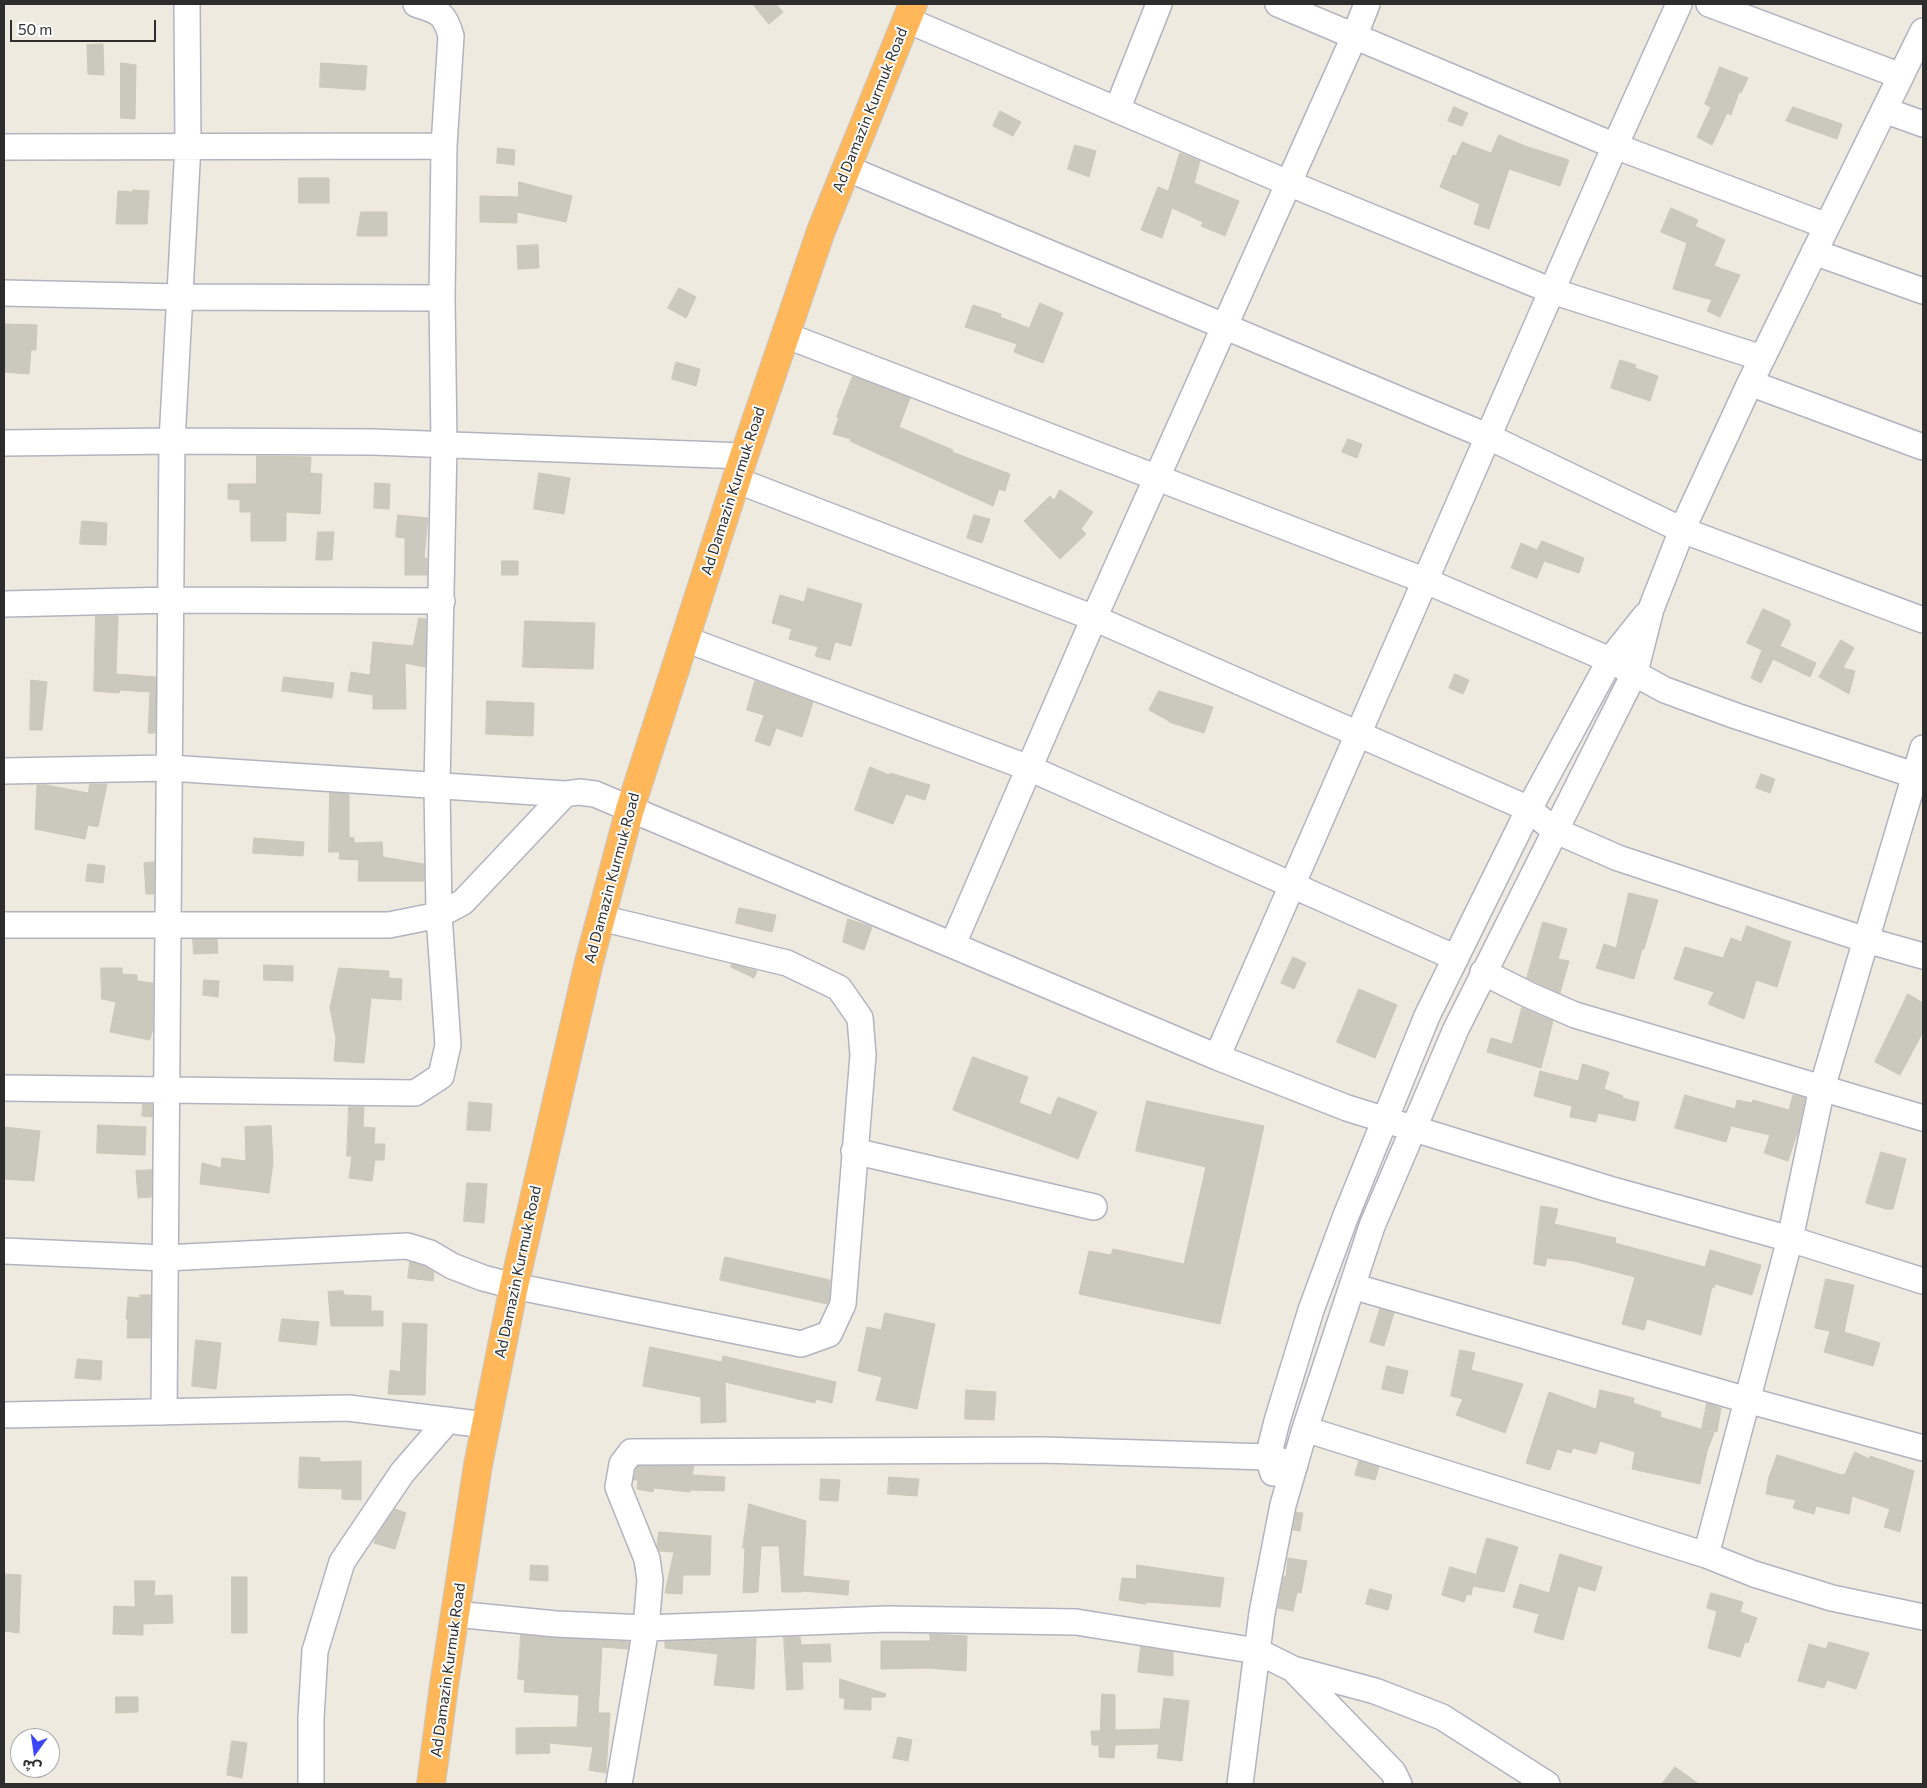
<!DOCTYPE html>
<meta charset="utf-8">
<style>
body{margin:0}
#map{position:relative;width:1927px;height:1788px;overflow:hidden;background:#efeadf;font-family:Commissioner,"Noto Sans Arabic",sans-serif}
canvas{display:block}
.frame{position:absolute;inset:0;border:5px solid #2d2d2d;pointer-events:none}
.north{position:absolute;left:10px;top:1728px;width:50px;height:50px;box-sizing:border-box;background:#fff;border:1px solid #ababab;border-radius:50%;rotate:194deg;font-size:14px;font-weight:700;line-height:20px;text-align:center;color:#2d2d2d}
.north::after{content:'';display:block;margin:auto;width:18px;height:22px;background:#3b47ff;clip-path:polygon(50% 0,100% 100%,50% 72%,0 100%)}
.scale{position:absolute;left:10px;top:20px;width:146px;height:22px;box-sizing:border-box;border:2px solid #2d2d2d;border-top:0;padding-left:6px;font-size:15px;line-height:18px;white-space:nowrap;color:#2d2d2d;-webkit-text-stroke:4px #fff;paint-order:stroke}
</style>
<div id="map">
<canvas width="1927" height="1788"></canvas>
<div class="frame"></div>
<div class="north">ش</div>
<div class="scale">50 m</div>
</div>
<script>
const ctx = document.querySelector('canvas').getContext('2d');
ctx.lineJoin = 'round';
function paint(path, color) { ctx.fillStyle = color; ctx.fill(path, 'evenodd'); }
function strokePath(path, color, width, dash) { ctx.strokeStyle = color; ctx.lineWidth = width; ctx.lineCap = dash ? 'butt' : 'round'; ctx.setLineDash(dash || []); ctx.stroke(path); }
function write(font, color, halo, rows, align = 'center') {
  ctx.font = font + ' Commissioner,sans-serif'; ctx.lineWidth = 4; ctx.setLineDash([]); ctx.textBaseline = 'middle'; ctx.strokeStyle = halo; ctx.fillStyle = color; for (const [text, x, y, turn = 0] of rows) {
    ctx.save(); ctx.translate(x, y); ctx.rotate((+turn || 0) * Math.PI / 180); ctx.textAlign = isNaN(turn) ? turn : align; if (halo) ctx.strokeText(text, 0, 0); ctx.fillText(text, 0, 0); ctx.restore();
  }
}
const building = new Path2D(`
 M753,4H776L783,12L769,24Z
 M103,44L104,75L88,74L87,45Z
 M121,63L136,65L135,119L121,118Z
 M321,63L367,66L365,90L320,87Z
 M1720,67L1748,78L1741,93L1739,92L1731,115L1727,113L1712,145L1697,137L1711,107L1705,104Z
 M1454,107L1468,113L1462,126L1448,121Z
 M1793,107L1842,124L1837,139L1786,121Z
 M1000,111L1021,122L1013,136L993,126Z
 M1499,135L1525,146L1569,160L1560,186L1509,169L1489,229L1474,224L1480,204L1440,187L1453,155L1456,156L1462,142L1491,153Z
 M1075,145L1096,151L1089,177L1068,169Z
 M498,148L515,150L514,165L497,163Z
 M1180,153L1200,161L1194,183L1239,201L1225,236L1201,226L1203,222L1172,208L1162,238L1141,230L1158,187L1168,191Z
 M299,178H329V203H299Z
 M519,182L572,196L566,222L517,212V223L480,222V196L518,197Z
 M133,190L149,191L147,224H116L118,191L133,192Z
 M1671,208L1698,220L1695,226L1725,240L1714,266L1740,275L1720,317L1707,311L1712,300L1673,289L1687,243L1661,232Z
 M361,212H387V236H357Z
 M538,245L539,268L518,269L517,246Z
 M679,288L696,297L686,318L668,308Z
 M1040,303L1063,313L1043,363L1014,352L1017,344L965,327L973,305L1001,314L1000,317L1029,328Z
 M4,324L37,325L36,350H31L29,374L4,372Z
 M1620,360L1636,365L1635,368L1658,376L1650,401L1611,388Z
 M676,362L700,369L696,386L672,379Z
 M853,376L910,398L899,427L953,450L952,452L1010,474L1005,491L999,489L993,506L850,441L851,439L833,434L839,417H837Z
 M1348,439L1362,444L1357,458L1342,452Z
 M257,456L311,457L310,473L322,474L320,514L286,512V541H251V512H240V500L228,499V484H256Z
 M539,473L570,478L564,514L534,509Z
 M375,483L390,484L389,509L374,508Z
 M1060,490L1093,512L1081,529L1086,534L1060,559L1024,521L1050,496L1054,500Z
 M398,515L428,518L424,558H427V575H405V538L396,537Z
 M974,515L990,519L982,543L967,538Z
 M82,521L107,523L106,545L80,544Z
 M318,532H334L332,560H316Z
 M1542,541L1584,558L1579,573L1544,561L1537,578L1511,568L1521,543L1537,550Z
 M502,561H518V575H502Z
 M808,588L862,604L851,646L835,642L830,660L815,656L818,647L789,639L792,629L772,623L780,595L804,602Z
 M1763,609L1790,621L1789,623L1791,624L1780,646L1816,663L1810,677L1773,659L1761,683L1751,678L1762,650L1747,643Z
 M96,616H118L116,674L156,677L155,733H148L150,692L120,690L119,693L94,691Z
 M419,618L426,619L425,667L405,663L406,709H373V695L348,691L351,672L370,675L373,642L413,646Z
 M525,621L595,623L593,669L523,667Z
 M1841,640L1854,648L1843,668L1855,671L1849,694L1819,677Z
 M1455,674L1469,680L1463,694L1449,688Z
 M284,677L334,683L332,698L282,691Z
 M31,680L47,682L42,730H30Z
 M755,681L813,702L802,737L776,728L770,746L755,741L764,715L747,710Z
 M1159,691L1213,707L1204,733L1169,722V721L1149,710Z
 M487,701L534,703L533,736L486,734Z
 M870,767L889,775L890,773L930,785L925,800L906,794L893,824L855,810Z
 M1761,774L1775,779L1770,793L1756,788Z
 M90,784H107L98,827L88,825L85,839L35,829L37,785H46L88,793Z
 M330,793L349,794V837L354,838V843L382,842L383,857L424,864V881H358L359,860L339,859L340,852H329Z
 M254,838L304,842L303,856L253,853Z
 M154,862V894H146L144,863Z
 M88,864L105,866L103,883L86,881Z
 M1629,893L1658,900L1644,949H1642L1634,979L1596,968L1604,944L1616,948Z
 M739,908L776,915L772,932L736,923Z
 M848,919L872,927L864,950L843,942Z
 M1543,922L1567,929L1558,959L1569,961L1560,993L1527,978Z
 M1747,926L1791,942L1777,987L1756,980L1744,1019L1708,1004L1714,992L1674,979L1685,947L1723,958L1731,938L1741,942Z
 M193,939H217L218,953L194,954Z
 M1293,957L1306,963L1294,989L1281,983Z
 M732,964L757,971L754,978L731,967Z
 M264,965L293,966V981L264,980Z
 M101,968H122V974L137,975V981L153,983V1028L150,1040L110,1032L116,1002L102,999Z
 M339,968L389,971V978L402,979L401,1000L371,998L364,1063L334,1061L336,1038L330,1008Z
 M204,980L219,981L218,997L203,995Z
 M1359,989L1397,1005L1375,1058L1337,1042Z
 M1908,994L1923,1003V1032L1900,1075L1875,1062Z
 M1522,1008L1553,1021L1541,1068L1487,1052L1491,1038L1512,1044Z
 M973,1057L1028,1077L1019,1103L1051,1115L1058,1097L1097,1112L1078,1159L953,1110Z
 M1583,1064L1609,1072L1604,1089L1623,1096L1622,1098L1639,1102L1635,1121L1598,1113L1596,1122L1570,1117L1572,1106L1534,1096L1540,1071L1578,1081Z
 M1685,1095L1735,1109L1737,1100L1752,1103L1753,1100L1789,1110L1793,1095L1805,1098L1798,1131L1788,1161L1764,1153L1770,1135L1731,1126L1726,1142L1675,1128Z
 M1147,1101L1264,1126L1220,1324L1079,1294L1089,1251L1111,1255L1113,1249L1184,1264L1206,1167L1136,1151Z
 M469,1102L492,1104L490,1131L467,1130Z
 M143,1104H152V1117L142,1116Z
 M349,1107H364L363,1127L375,1128L374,1144H385L384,1160H375L372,1181L349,1178L352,1156H347Z
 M98,1125L146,1127L145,1155L97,1153Z
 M271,1126L273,1163L269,1193L200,1184L202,1163L221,1168L222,1158L246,1161L245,1127Z
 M4,1127L40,1131L34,1181L4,1179Z
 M1881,1152L1906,1159L1893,1209H1886L1866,1203Z
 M152,1170L151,1197L138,1198L136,1171Z
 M467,1183L487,1184L484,1223L464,1221Z
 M1541,1206L1558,1209L1554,1224L1616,1238L1615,1243L1705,1267L1710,1250L1761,1265L1752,1295L1715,1284L1714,1288L1712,1287L1701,1335L1647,1319L1644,1330L1622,1324L1635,1277L1574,1261L1547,1258L1545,1266L1534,1264Z
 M725,1257L830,1280L829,1300L827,1304L720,1280Z
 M410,1262L424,1266L434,1272L433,1281L408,1278Z
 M1826,1279L1854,1285L1844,1332L1880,1343L1873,1366L1824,1352L1830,1331L1815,1328Z
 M343,1291L344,1295L371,1296V1311H383V1326H331L328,1292Z
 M140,1295H151L150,1338H127L128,1320L126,1319L128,1297L140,1298Z
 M1380,1309L1394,1313L1384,1346L1370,1342Z
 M885,1313L935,1324L917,1409L876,1400L882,1377L858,1371L867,1327L881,1330Z
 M282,1319L319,1322L316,1345L279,1341Z
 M403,1323L427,1324L425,1395L388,1394L390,1370L400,1372Z
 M196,1340L221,1343L216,1389L192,1386Z
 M650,1347L722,1362L723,1356L836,1382L832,1403L816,1399L815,1403L725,1382L726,1422L701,1423V1397L643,1386Z
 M1460,1350L1475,1353L1471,1370L1523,1384L1505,1433L1456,1415L1463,1399L1451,1396Z
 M78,1359L102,1361L101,1380L75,1378Z
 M1387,1366L1408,1371L1403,1394L1382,1389Z
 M966,1390L996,1392L994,1420L965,1419Z
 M1600,1390L1634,1398L1633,1403L1661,1412L1660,1417L1714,1433L1707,1451L1700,1484L1632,1469L1635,1452L1600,1441L1596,1454L1573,1448L1571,1453L1557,1449L1550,1470L1526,1463L1549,1392L1596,1409Z
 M1707,1403L1721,1408L1717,1432L1702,1429Z
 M1855,1452L1869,1459L1870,1456L1914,1471L1900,1532L1884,1527L1890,1509L1852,1496L1849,1514L1816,1506L1814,1514L1793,1508L1796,1500L1766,1494L1769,1477L1777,1455L1842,1475L1845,1474Z
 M300,1457L320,1458V1462L361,1461V1500L342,1499V1489L299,1488Z
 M1359,1461L1379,1467L1375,1480L1355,1475Z
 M638,1466H694L692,1475L725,1477L724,1491L690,1490V1492L654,1488L653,1492L637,1489L638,1480H634L636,1470Z
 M889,1477L919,1479L917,1496L888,1494Z
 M821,1479L840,1480L838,1501L820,1500Z
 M749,1504L806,1521L803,1576L849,1581L848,1595L802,1591V1592H782L779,1546H761L758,1592L743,1593L745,1548H743Z
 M395,1509L406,1513L395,1549L374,1543L376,1538Z
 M1296,1512L1303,1513L1300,1531L1293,1530Z
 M659,1532L711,1536L710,1575H683L682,1594L665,1593L674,1552L659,1551L657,1545Z
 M1487,1538L1518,1547L1504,1592L1473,1586Z
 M1560,1554L1602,1567L1595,1591L1578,1586L1563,1640L1534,1632L1539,1614L1513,1607L1520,1584L1549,1593Z
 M1288,1558L1307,1561L1301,1593L1297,1592L1293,1611L1278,1608L1284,1576L1286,1577Z
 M531,1565L548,1566V1581L530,1580Z
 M1137,1565L1224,1578L1220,1607L1146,1602V1604L1119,1600L1122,1578L1136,1579Z
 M1450,1567L1475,1574L1471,1595L1467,1594L1464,1602L1442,1595Z
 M4,1574L21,1575L19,1633L4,1631Z
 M232,1577H247V1633H232Z
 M135,1581H155L154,1596L172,1595L173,1623L143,1624V1635L113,1634L114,1606L135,1607Z
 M1370,1589L1392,1595L1388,1610L1366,1604Z
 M1711,1593L1743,1602L1740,1612L1757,1618L1748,1643L1745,1642L1740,1657L1708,1648L1717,1611L1707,1608Z
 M930,1634L967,1636L966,1671L928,1668L881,1669V1641H930Z
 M521,1635L629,1642L628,1649L602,1647L598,1713H610L606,1773L589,1770L593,1747L549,1743L550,1753L516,1754V1728L577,1727L579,1695L524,1692L525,1680L518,1679Z
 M784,1637H800L801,1645L830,1644L831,1662H802L803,1689L787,1690Z
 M756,1638L754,1689L714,1685L718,1654L665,1648V1642Z
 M1829,1642L1869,1653L1856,1689L1827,1680L1824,1688L1798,1681L1809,1644L1826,1649Z
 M1141,1647L1173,1652V1676L1138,1672Z
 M840,1679L886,1694L885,1697H871V1710L844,1709L845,1698H840Z
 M1102,1694L1115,1695V1730L1160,1729L1164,1698L1189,1701L1182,1761L1157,1758L1159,1744L1115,1745L1114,1758L1099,1757V1745H1092L1091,1731H1100Z
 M116,1697H138V1712L116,1713Z
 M898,1737L912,1740L908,1761L893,1758Z
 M232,1741L247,1743L242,1778L227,1775Z
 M1675,1767L1699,1784H1662Z`);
const minor = new Path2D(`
 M416,4C438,12 444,11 451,36L444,146
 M1278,4L1615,146L1827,226
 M1709,4L1901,76
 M907,20L1288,183L1552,291L1762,358
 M1117,110L1159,4
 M1884,110L1923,124
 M4,147L444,146L442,298L444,445L437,786L439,915L448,1045L441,1076L415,1093L4,1088
 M846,168L1489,437L1682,530L1923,620
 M1814,252L1923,291
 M4,293L180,297L442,298
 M785,335L1426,581L1610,660L1665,690L1736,716L1923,778
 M1750,383L1923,447
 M4,443L172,441L373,442L744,456
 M736,480L1094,618L1529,809L1554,830L1618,858L1866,940L1923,956
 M4,604L171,600L442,601
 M685,639L1029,768L1456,958
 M4,771L170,768L565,794
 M4,925H389L439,915L463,902L565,794L579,792L595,794L1217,1057L1347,1108L1609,1189L1790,1239L1923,1281
 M953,944L1094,618L1354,37L1367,4
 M1483,972L1529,995L1575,1015L1923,1118
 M1217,1057L1615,146L1679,4
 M854,1151L1094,1207
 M4,1251L165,1258L407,1246L430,1253L452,1266L483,1278L514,1286L801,1344L829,1334L843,1304L863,1055L860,1018L839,988L787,963L601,918
 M1352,1286L1747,1400L1923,1448
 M164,1412L172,441L188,145L187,4
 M4,1415L348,1408L486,1425
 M1305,1429L1706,1555L1754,1574L1832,1598L1923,1617
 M1273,1473L1268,1457L1277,1421L1311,1310L1345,1218L1427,1016L1529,809L1610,660L1645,616
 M1706,1555L1790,1239L1822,1088L1923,748
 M455,1614L556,1624L646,1628L887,1619L1076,1622L1257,1651L1293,1669L1375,1691L1442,1717L1547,1784
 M1293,1669L1393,1772L1399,1784
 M311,1784V1718L315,1651L342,1562L402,1473L448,1420
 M619,1784L646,1628L650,1580L647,1559L618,1487L622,1464L631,1452L1043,1450L1268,1457L1295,1465
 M1240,1784L1262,1613L1283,1505L1305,1429L1372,1226L1456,1029L1635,672L1651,609L1682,530L1750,383L1923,31`);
const highway = new Path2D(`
 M431,1784L444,1685L478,1465L514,1286L589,962L630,809L744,456L821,231L913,4`);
const streetNames = [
 ["Ad Damazin Kurmuk Road",870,110,-68],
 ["Ad Damazin Kurmuk Road",733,491,-72],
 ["Ad Damazin Kurmuk Road",612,878,-75],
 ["Ad Damazin Kurmuk Road",518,1272,-78],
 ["Ad Damazin Kurmuk Road",448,1670,-82]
];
paint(building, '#cbc8bd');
strokePath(building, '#cbc7b8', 1);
strokePath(minor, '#b2b3c1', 28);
strokePath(highway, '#c8c8c8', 30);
strokePath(minor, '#fff', 25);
strokePath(highway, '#ffb759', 28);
write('15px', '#2d2d2d', '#fff', streetNames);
</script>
